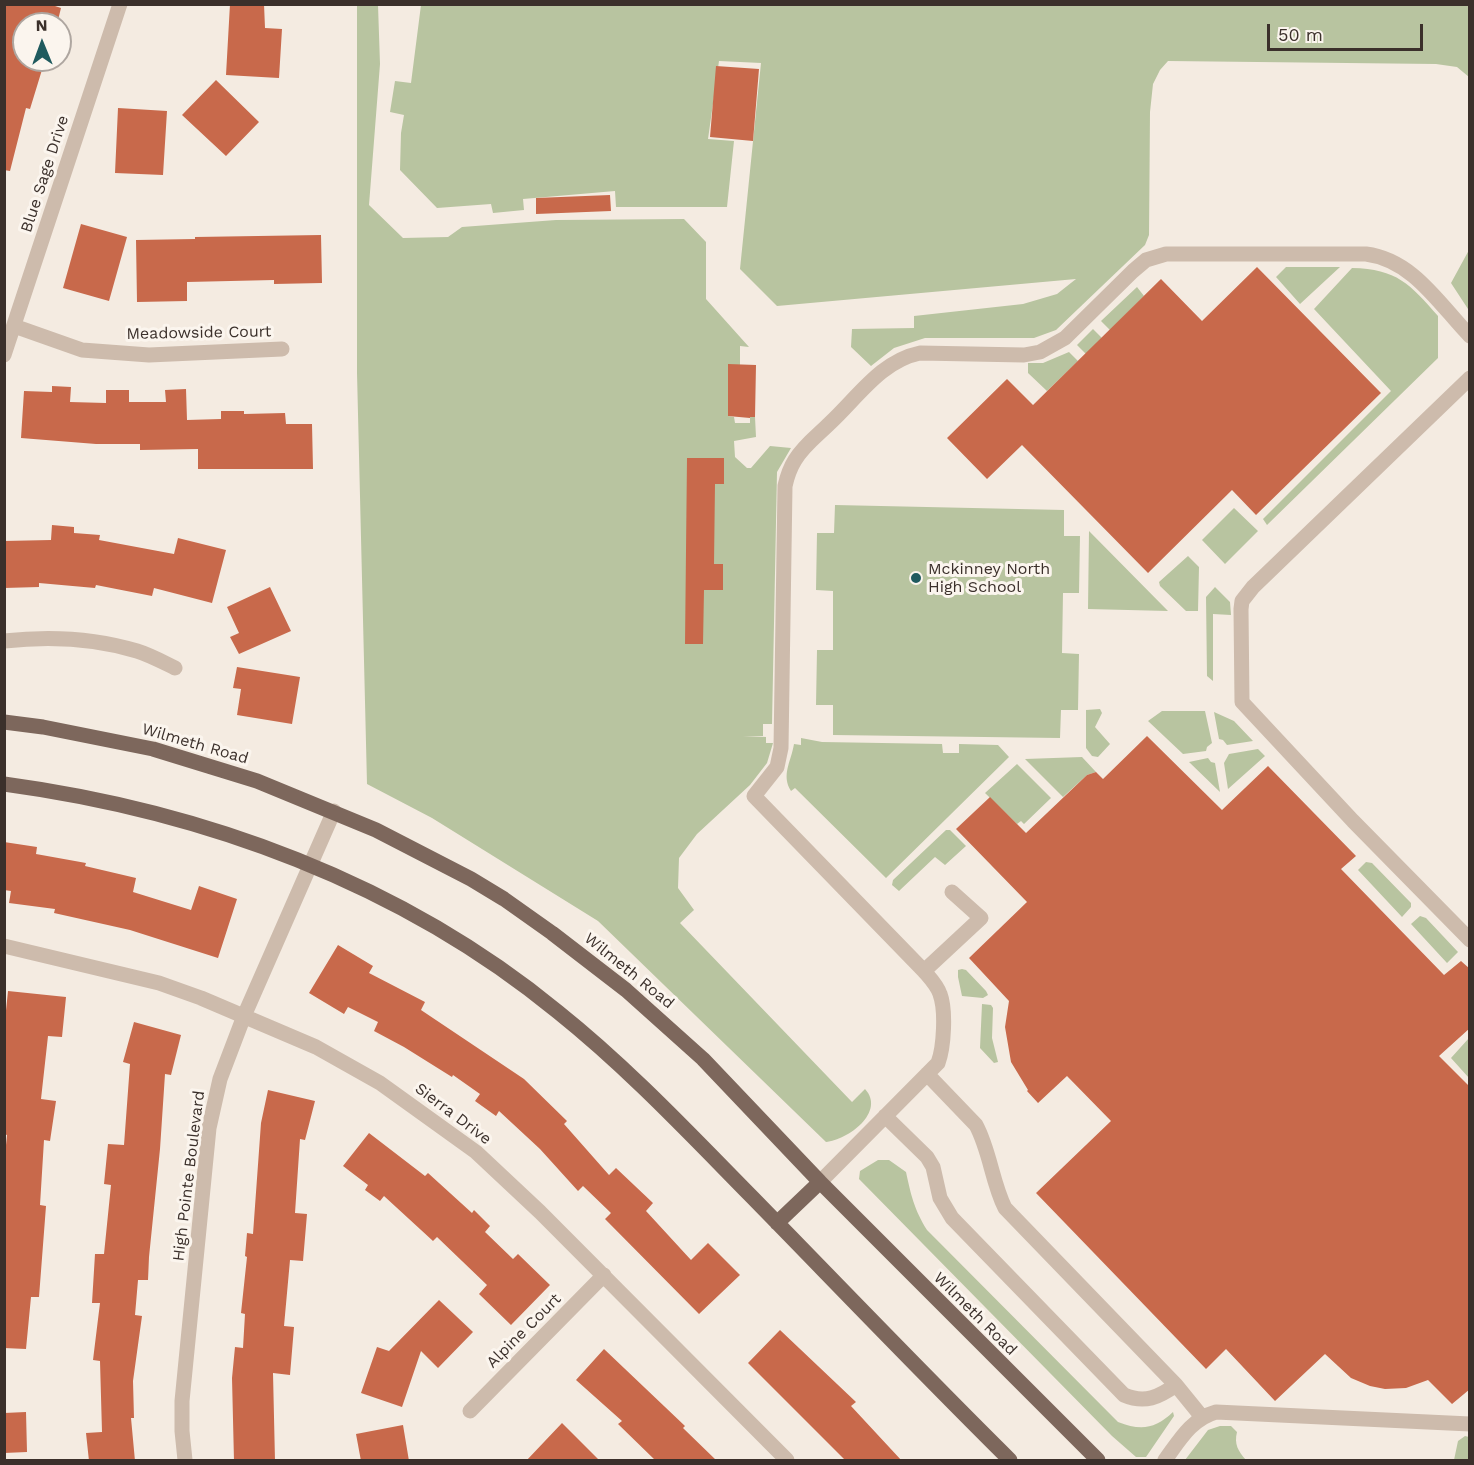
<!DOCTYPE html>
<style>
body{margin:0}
#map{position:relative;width:1474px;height:1465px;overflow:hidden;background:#f4ebe1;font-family:"Work Sans",sans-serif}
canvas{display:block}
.frame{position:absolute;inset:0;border:6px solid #3b302b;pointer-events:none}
.north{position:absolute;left:12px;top:12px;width:60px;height:60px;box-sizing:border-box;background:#fbf5ee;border:2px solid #aea6a0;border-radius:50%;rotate:359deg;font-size:16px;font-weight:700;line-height:24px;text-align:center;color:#3b302b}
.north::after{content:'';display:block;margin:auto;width:21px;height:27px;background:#1f5a5e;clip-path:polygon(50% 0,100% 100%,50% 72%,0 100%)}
.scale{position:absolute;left:1267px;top:24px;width:156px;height:27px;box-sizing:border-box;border:3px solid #3b302b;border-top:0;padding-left:8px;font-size:18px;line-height:21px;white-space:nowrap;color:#3b302b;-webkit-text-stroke:4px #fbf5ee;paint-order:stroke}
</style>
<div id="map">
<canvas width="1474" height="1465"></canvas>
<div class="frame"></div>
<div class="north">N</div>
<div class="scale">50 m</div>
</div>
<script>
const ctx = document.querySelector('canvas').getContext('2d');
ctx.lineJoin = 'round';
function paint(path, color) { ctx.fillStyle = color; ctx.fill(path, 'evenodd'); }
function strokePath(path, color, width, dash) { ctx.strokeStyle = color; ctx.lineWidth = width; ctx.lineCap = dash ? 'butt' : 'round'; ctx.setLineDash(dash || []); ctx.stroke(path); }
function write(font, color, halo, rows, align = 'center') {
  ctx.font = font + ' "Work Sans",sans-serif'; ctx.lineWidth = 6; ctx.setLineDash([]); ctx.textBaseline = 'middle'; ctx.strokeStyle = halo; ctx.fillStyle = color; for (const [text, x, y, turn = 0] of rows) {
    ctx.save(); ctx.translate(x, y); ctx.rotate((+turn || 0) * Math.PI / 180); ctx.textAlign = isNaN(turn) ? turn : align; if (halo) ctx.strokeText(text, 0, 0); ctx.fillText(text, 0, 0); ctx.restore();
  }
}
const green = new Path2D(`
 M357,5H378L380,64L369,205L403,238L448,237L462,227L556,220L684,219L706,242V299L749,347L740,346V365H728V416L734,417L735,423H750V417H755L756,437L734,441L735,457L747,468H751L770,446L791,448L777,472L772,724H763V736H743L766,737V743H773L767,763L750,785L697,834L679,858L678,888L694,910L680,923L852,1102L865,1089C886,1112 848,1140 826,1142L598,921L432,818L367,784L357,373Z
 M421,5H1469V77L1457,67L1436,64L1168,61L1160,70L1153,84L1150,112L1149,235L1145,245L1056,330L1034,338H925L894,348L871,366L851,347L852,329L914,328V316L1023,304L1057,294L1076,279L777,306L740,269L761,63L719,61L708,139L734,141L727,207H616L615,191L523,199L524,210L493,213L491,204L437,208L400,170L401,133L404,115L390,112L395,81L411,83Z
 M1469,250L1470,301L1468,309L1451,283Z
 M1286,267H1340L1300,304L1276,277Z
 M1352,268C1397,269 1410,284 1438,316V358L1267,525L1263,519L1391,391L1314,309Z
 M1137,287L1144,296L1110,330L1101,321Z
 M1093,329L1102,338L1086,354L1077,345Z
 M1069,352L1078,361L1047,391L1028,373V363H1043Z
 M835,505L1064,510V536H1080L1079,593H1063L1062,653L1079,654L1078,710H1061L1060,738L833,735V705H816L817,650H833V591L816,590L817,533H834Z
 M1234,508L1258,531L1225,564L1202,540Z
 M1089,531L1168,611L1088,609Z
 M1188,556L1199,567L1198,611H1186L1160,586L1159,582Z
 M1215,587L1230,602L1231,615L1213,614V681L1207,676L1206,597Z
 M1100,709L1102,713L1095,727L1110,744L1098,757L1092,756L1086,748V710Z
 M1162,711H1205L1212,743L1207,747L1206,751L1183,754L1148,721Z
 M1214,712L1234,721L1253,741L1227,745L1223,740L1219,739Z
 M801,738L822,742L942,744L943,753H959V744L998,745L1009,757L886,878L795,788L791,791C781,775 791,762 794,744L801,745Z
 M1258,749L1265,756L1228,789L1224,763L1229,754Z
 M1082,757L1096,772L1087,775L1063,797L1025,759Z
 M1208,758L1211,762L1215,763L1220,792L1189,762Z
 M1017,764L1051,798L1024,824L1021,821L1017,824L985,793Z
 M946,830H950L966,846L945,865L935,857L899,891L892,885L893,880Z
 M1366,862L1372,863L1411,903V907L1402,917L1358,870Z
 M1420,916L1426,918L1458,952L1447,963L1411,924Z
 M962,969L966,970L986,991L988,995L983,998L962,996L958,977V970Z
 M982,1004L991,1005L993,1008L992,1038L998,1062L994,1063L980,1048Z
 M1469,1038V1078L1451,1058Z
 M878,1160H889L906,1172C911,1195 914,1209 927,1230L1118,1422C1141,1431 1155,1429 1173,1412L1174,1416L1146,1457H1136L1112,1436L859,1179L860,1171Z
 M1220,1426H1231L1237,1432C1234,1444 1238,1451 1246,1460H1185L1208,1430Z
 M1465,1436L1469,1437V1460H1454L1458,1441Z`);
const building = new Path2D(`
 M4,4H49L61,8L57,24H24V60H45L30,109L26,108L10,171L4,170Z
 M230,4H264L265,28L282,29L279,78L226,75Z
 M716,66L759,69L753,141L710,137Z
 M216,80L259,122L226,156L182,115Z
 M118,108L167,111L163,175L115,173Z
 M610,195L611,211L536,214V198Z
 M81,224L127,237L109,301L63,288Z
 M321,235L322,283L274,284V280L187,282V301L137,302L136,240L195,239V237Z
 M1257,267L1381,393L1256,515L1232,490L1148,573L1022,445L987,479L947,438L1007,379L1033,405L1161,279L1202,321Z
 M728,364L756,365L755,417H750V418L728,416Z
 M52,386L71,387L70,402L106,403V390H129V402H166L165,390L186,389L187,420L221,419V411H244V414L285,413L286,424H312L313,469H198V449L140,450V444H96L21,438L24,391L52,392Z
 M687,458H724V484H715L714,564H723V590H704L703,644H685Z
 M52,525L74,527V533L100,535L99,540L174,554L178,538L226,550L212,603L154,588L152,596L96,585L95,588L39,583V587L4,588V541L51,540Z
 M270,587L291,631L239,654L230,637L239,633L227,607Z
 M237,667L300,677L292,724L237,715L241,689L233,688Z
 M1147,736L1222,810L1268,766L1356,856L1341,869L1444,975L1461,961L1470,969V1028L1439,1056L1470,1087V1389L1452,1404L1428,1380L1406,1388L1385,1389L1370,1386L1351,1378L1325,1354L1275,1401L1226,1349L1206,1369L1036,1193L1111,1121L1067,1076L1038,1103L1027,1091L1028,1090L1011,1062L1005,1027L1009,1001L969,958L1027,902L956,829L990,797L1026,833L1087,775L1096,772L1103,779Z
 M4,842L37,847L36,854L86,863L85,866L136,878L133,892L191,910L199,886L237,899L218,958L130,930L54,913L55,909L9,903L11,891L4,890Z
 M338,945L373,966L369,973L425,1002L421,1010L524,1079L567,1121L564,1124L609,1175L616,1168L653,1203L646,1211L691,1260L708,1243L740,1275L699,1314L605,1219L611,1213L583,1186L578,1191L540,1149L499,1111L496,1116L475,1101L480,1094L453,1075L452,1077L404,1047L374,1031L378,1022L348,1007L344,1014L309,993Z
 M8,991L66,997L62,1037L48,1036L41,1099L56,1101L50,1141L44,1140L40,1205L46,1206L39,1297H31L26,1349L4,1348V1165L7,1135L4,1134V1030Z
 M134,1022L181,1035L171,1075L165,1074L160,1149L149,1257L148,1280H138L135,1315L142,1316L133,1381L134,1418H131L135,1461H89L86,1433L102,1432L100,1361L93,1360L100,1303H92L95,1254H104L111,1185L104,1184L108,1144L124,1145L130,1064L123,1062Z
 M268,1090L315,1101L305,1140L300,1139L295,1213L307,1214L303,1261L290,1260L284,1326L294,1327L290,1375L273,1373L275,1461H234L232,1378L235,1347L243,1348L245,1314L241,1313L247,1257L245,1256L247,1233L253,1234L261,1123Z
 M369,1133L425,1176L428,1173L472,1213L474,1210L490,1226L485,1232L513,1259L518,1254L550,1285L511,1325L479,1294L487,1285L437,1237L433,1241L384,1196L380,1201L365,1190L368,1185L343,1166Z
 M439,1300L473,1332L438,1368L421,1351L402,1407L361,1393L377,1347L389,1351Z
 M780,1330L856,1402L851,1406L902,1461H846L748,1363Z
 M604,1349L685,1426L683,1428L717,1461H656L618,1424L622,1421L576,1380Z
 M26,1412L27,1452L4,1453V1413Z
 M562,1423L600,1461H526Z
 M403,1425L409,1461H361L356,1434Z`);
const minor = new Path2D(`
 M14,326L82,350L149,355L282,349
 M4,355L120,4
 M1470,378L1253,587L1242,601L1241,609L1242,702L1353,821L1470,940
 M4,641C48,636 94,638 137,651C150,655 163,662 175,668
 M4,946L159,983L201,998L316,1047L380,1083L476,1152L540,1212L787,1460
 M924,971L981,918L952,892
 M927,1074L976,1125C990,1151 992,1182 1005,1208L1176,1385L1202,1417
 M885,1116L927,1157L933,1167L940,1198L952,1218L1124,1395C1145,1404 1159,1397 1176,1385
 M820,1182L938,1063C944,1047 946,1010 940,994C937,985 930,978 924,971L754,796L777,767L781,748L785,486C787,477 790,468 795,460C804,445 818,435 830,423C858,397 881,361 920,353L1024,355L1040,352L1065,338L1133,271L1146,260L1166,254H1366C1413,260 1439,304 1470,336
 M470,1411L604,1275
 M185,1460L182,1431V1401L209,1128L220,1079L244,1016L334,811
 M1165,1460C1179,1441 1191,1419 1216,1412L1470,1424`);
const major = new Path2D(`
 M4,722L43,727L153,749L257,781L376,830L471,879L504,899L552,933L626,990L703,1059L820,1182L1098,1460
 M4,784C204,811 401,883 558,1012C628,1068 689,1133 752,1197C838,1285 923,1374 1010,1460
 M777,1223L820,1182`);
const markers = [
 [916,578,6,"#1f5a5e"]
];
const streetNames = [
 ["Blue Sage Drive",45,174,-72],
 ["Meadowside Court",199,333,-1],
 ["Wilmeth Road",195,744,16],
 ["Wilmeth Road",629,971,39],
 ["Sierra Drive",453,1114,37],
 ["High Pointe Boulevard",189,1176,-83],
 ["Wilmeth Road",975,1314,45],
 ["Alpine Court",524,1331,-45]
];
const poiNames = [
 ["Mckinney North",928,569],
 ["High School",928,587]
];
paint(green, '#b8c4a0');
paint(building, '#c8694b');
strokePath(minor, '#cdbbac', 15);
strokePath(major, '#7d675c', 15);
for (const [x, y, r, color] of markers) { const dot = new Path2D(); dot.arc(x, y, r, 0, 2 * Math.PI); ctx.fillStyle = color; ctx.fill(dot); strokePath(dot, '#fbf5ee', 2); }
write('16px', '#3b302b', '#fbf5ee', streetNames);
write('16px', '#3b302b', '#fbf5ee', poiNames, 'left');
</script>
